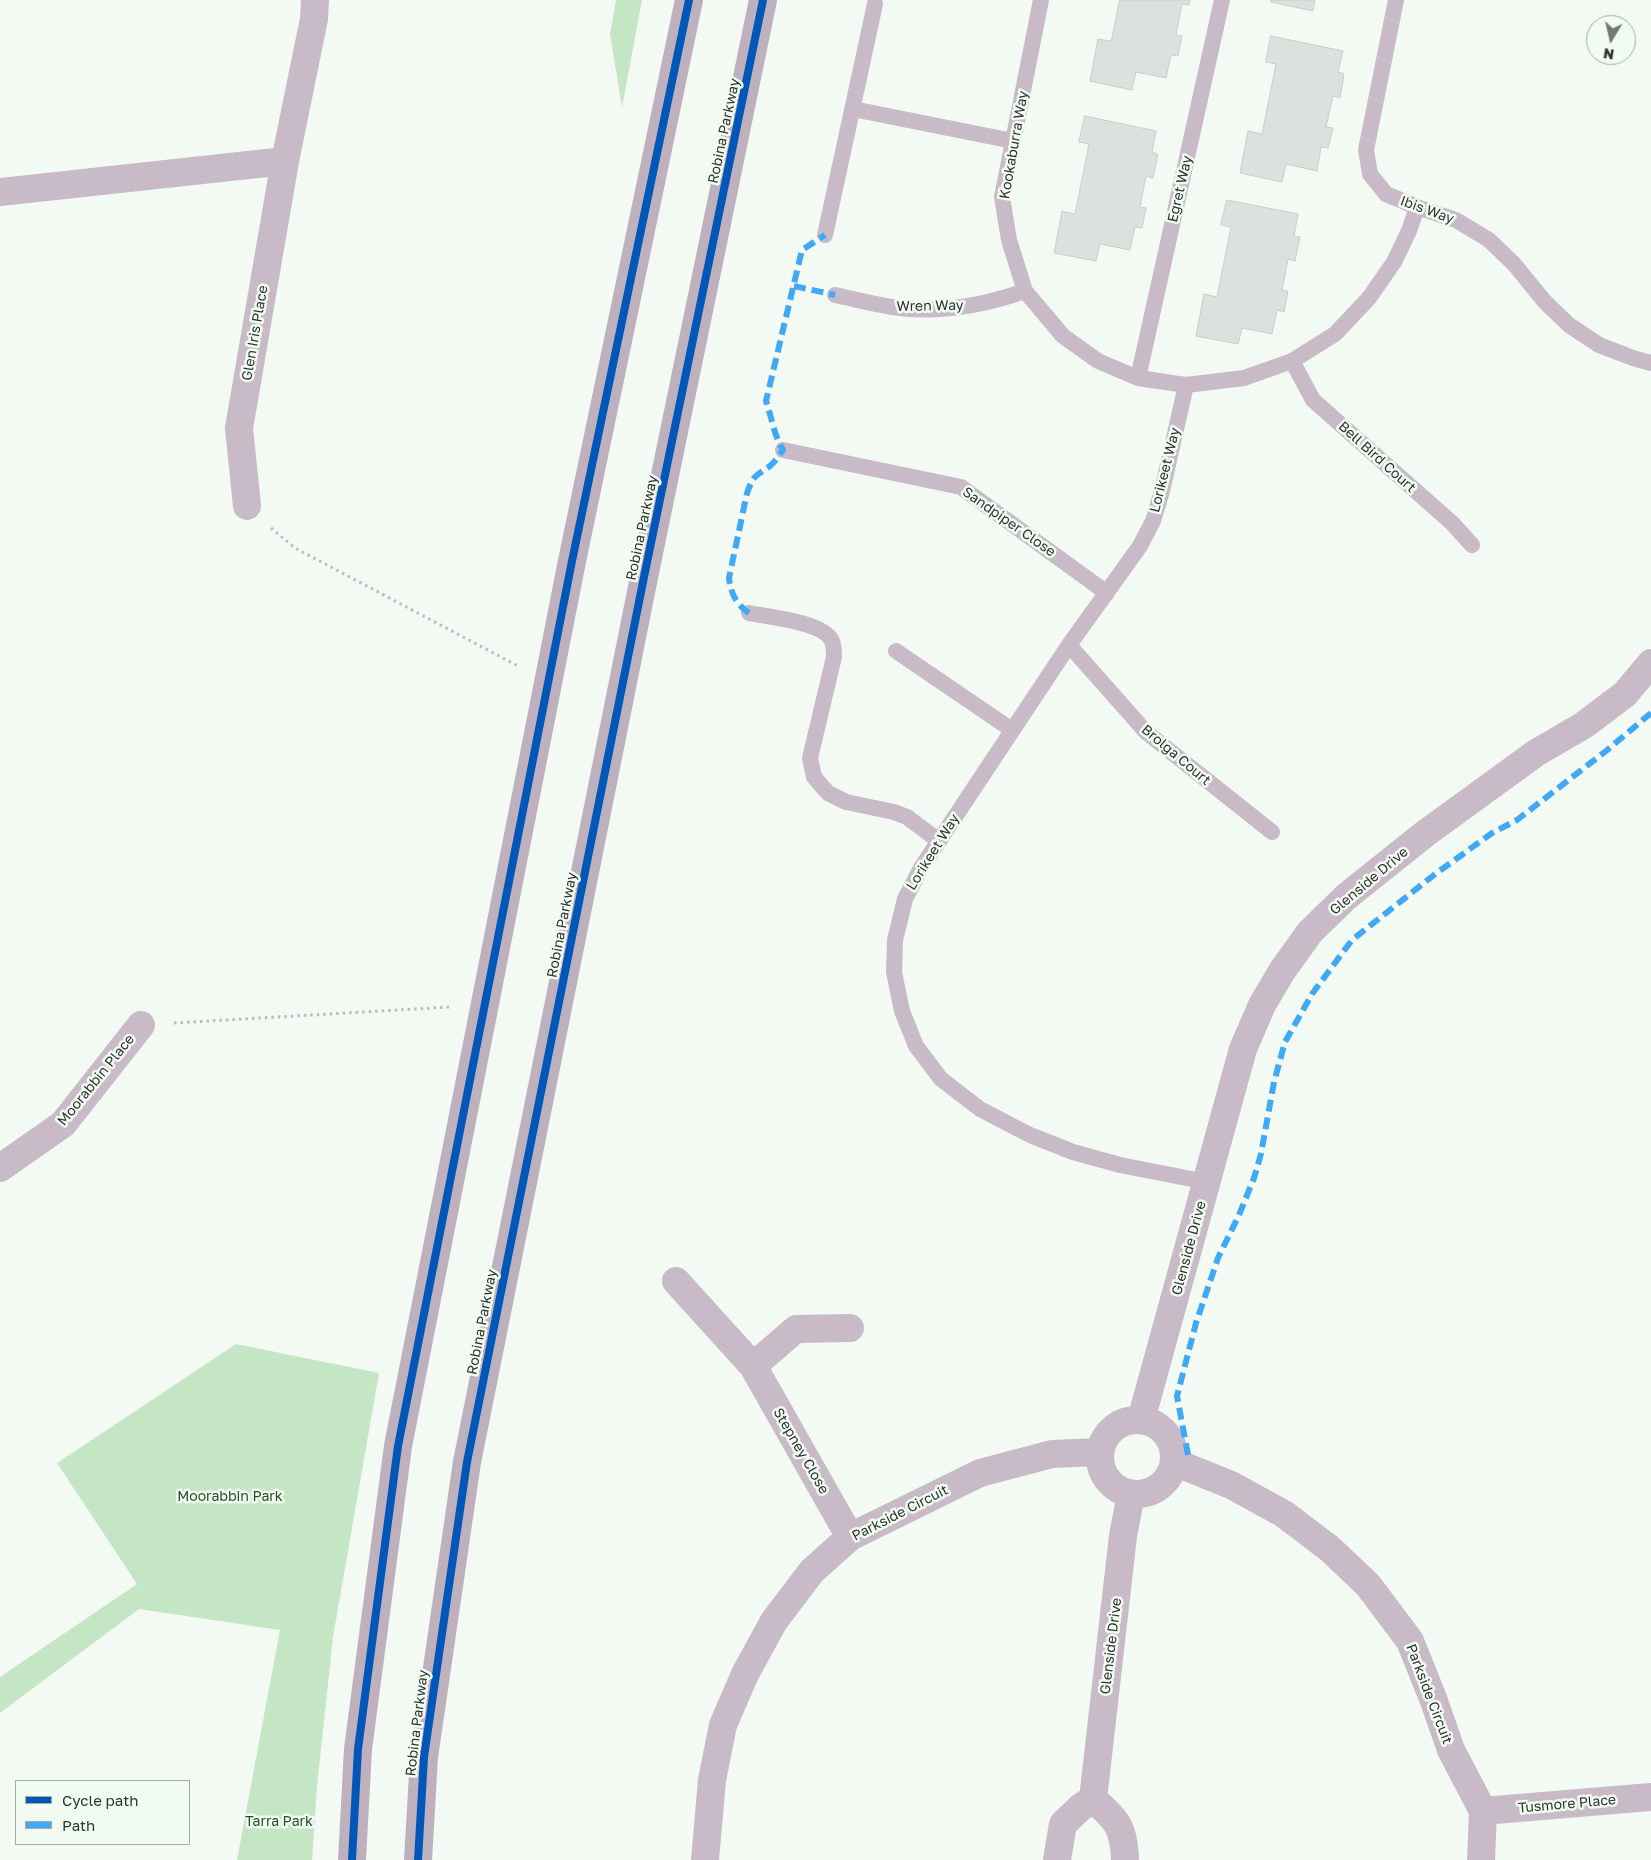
<!DOCTYPE html>
<style>
body{margin:0}
#map{position:relative;width:1651px;height:1860px;overflow:hidden;background:#f3f9f3;font-family:"Golos Text",sans-serif}
canvas{display:block}
.legend{position:absolute;left:15px;top:1780px;width:175px;height:65px;box-sizing:border-box;background:#f1fbf1;border:1px solid #a4aba4;margin:0;padding:6px 9px;list-style:none;font-size:15px;color:#303430}
.legend li{display:flex;align-items:center;gap:10px;height:25px}
.legend b{width:25px;border:1px solid #a4aba4}
.north{position:absolute;left:1586px;top:15px;width:50px;height:50px;box-sizing:border-box;background:#f1fbf1;border:1px solid #a4aba4;border-radius:50%;rotate:189deg;font-size:14px;font-weight:700;line-height:20px;text-align:center;color:#303430}
.north::after{content:'';display:block;margin:auto;width:18px;height:22px;background:#747974;clip-path:polygon(50% 0,100% 100%,50% 72%,0 100%)}
</style>
<div id="map">
<canvas width="1651" height="1860"></canvas>
<ul class="legend">
<li><b style="height:6px;background:#0057b8"></b>Cycle path</li>
<li><b style="height:6px;background:#3fa9f5"></b>Path</li>
</ul>
<div class="north">N</div>
</div>
<script>
const ctx = document.querySelector('canvas').getContext('2d');
ctx.lineJoin = 'round';
function paint(path, color) { ctx.fillStyle = color; ctx.fill(path, 'evenodd'); }
function strokePath(path, color, width, dash) { ctx.strokeStyle = color; ctx.lineWidth = width; ctx.lineCap = dash ? 'butt' : 'round'; ctx.setLineDash(dash || []); ctx.stroke(path); }
function write(font, color, halo, rows, align = 'center') {
  ctx.font = font + ' "Golos Text",sans-serif'; ctx.lineWidth = 5; ctx.setLineDash([]); ctx.textBaseline = 'middle'; ctx.strokeStyle = halo; ctx.fillStyle = color; for (const [text, x, y, turn = 0] of rows) {
    ctx.save(); ctx.translate(x, y); ctx.rotate((+turn || 0) * Math.PI / 180); ctx.textAlign = isNaN(turn) ? turn : align; if (halo) ctx.strokeText(text, 0, 0); ctx.fillText(text, 0, 0); ctx.restore();
  }
}
const green = new Path2D(`
 M616,0H642L622,107L610,34Z
 M236,1344L379,1373L333,1637L317,1786L312,1860H237L280,1630L139,1609L0,1713V1677L137,1584L57,1463Z`);
const building = new Path2D(`
 M1120,0H1190L1189,5L1182,4L1176,35L1182,36L1178,56L1171,55L1166,78L1136,72L1132,90L1090,81L1098,39L1111,41Z
 M1271,0H1315L1313,11L1271,2Z
 M1271,36L1343,51L1338,72L1344,74L1340,98L1333,96L1326,127L1333,128L1328,148L1321,147L1317,171L1286,164L1282,182L1240,173L1248,131L1262,134L1276,64L1266,62Z
 M1085,116L1156,131L1152,152L1158,154L1153,178L1146,176L1140,207L1146,208L1142,228L1135,227L1130,250L1100,244L1096,261L1054,253L1062,211L1075,214L1089,144L1079,142Z
 M1227,200L1298,214L1294,236L1300,237L1295,261L1288,259L1282,290L1288,291L1284,312L1277,310L1272,334L1242,328L1238,344L1196,336L1204,294L1217,297L1231,227L1221,225Z`);
const path = new Path2D(`
 M271,528L295,548L518,666
 M174,1023L450,1007`);
const lane = new Path2D(`
 M1041,0L1002,197L1009,240L1025,291L1063,336L1098,361L1138,378L1186,385L1244,378L1292,361L1335,334L1369,298L1394,262L1409,231L1417,207
 M1396,0L1366,150L1370,174L1386,194L1417,207L1456,220L1489,240L1514,264L1545,302L1569,325L1599,345L1633,358L1651,363
 M853,109L1013,141
 M825,235L875,4
 M835,295C854,299 873,304 892,307C937,314 982,306 1025,291
 M1292,361L1313,400L1452,523L1472,545
 M1138,378L1222,0
 M1186,385L1162,491L1153,521L1140,546L1069,645L921,868L905,899L895,940L894,972L902,1011L916,1046L941,1079L980,1109L1030,1135L1073,1152L1120,1165L1207,1182
 M783,450L961,487L1107,593
 M749,613C768,617 824,622 832,641C834,646 834,652 834,657L810,758L814,777L828,793L846,802L894,812L907,817L939,841
 M1069,645L1146,732L1272,832
 M896,651L1012,730`);
const street = new Path2D(`
 M0,192L285,161
 M247,506L239,428L285,161L314,19L315,0
 M0,1168L63,1124L141,1025
 M676,1281L753,1366L850,1537
 M753,1366L796,1329L850,1328
 M1100 1457a37 37 0 1 1 74 0a37 37 0 1 1-74 0Z
 M1141,1420L1243,1049L1262,1005L1282,971L1310,932L1347,896L1426,833L1536,753L1584,725L1625,694L1651,663
 M1174,1462L1231,1485L1284,1514L1330,1549L1368,1585L1410,1641L1434,1701L1451,1750L1483,1811L1481,1860
 M1093,1799C1117,1820 1124,1827 1125,1860
 M1483,1811L1651,1797
 M705,1860L712,1780L723,1725L745,1674L774,1621L812,1571L850,1537L980,1473L1052,1454L1100,1452
 M1057,1860L1063,1824L1081,1807L1093,1799L1123,1536L1131,1494`);
const primary = new Path2D(`
 M352,1860L358,1749L398,1446L572,561L689,0
 M418,1860L424,1757L467,1462L644,577L763,0`);
const quiet = new Path2D(`
 M794,286L835,295
 M749,613C736,604 731,594 729,578L747,493C754,474 755,477 770,466C775,462 779,455 783,450C774,436 772,418 766,401L802,250L825,235
 M1188,1455L1177,1396L1196,1323L1218,1258L1239,1215L1254,1178L1261,1154L1274,1082L1285,1042L1312,994L1352,940L1434,875L1492,833L1517,820L1606,751L1651,713`);
const cycleway = new Path2D(`
 M352,1860L358,1749L398,1446L572,561L689,0
 M418,1860L424,1757L467,1462L644,577L763,0`);
const streetNames = [
 ["Robina Parkway",724,131,-78],
 ["Kookaburra Way",1014,145,-80],
 ["Egret Way",1180,189,-77],
 ["Ibis Way",1427,210,20],
 ["Wren Way",930,306,-1],
 ["Glen Iris Place",255,333,-80],
 ["Bell Bird Court",1377,457,42],
 ["Lorikeet Way",1165,470,-76],
 ["Sandpiper Close",1009,522,35],
 ["Robina Parkway",642,528,-78],
 ["Brolga Court",1176,755,40],
 ["Lorikeet Way",933,852,-58],
 ["Glenside Drive",1369,881,-40],
 ["Robina Parkway",562,925,-79],
 ["Moorabbin Place",96,1080,-51],
 ["Glenside Drive",1189,1248,-75],
 ["Robina Parkway",482,1322,-79],
 ["Stepney Close",801,1451,60],
 ["Parkside Circuit",900,1513,-27],
 ["Glenside Drive",1111,1646,-83],
 ["Parkside Circuit",1429,1694,69],
 ["Robina Parkway",417,1723,-83],
 ["Tusmore Place",1567,1804,-5]
];
const parkNames = [
 ["Moorabbin Park",230,1497],
 ["Tarra Park",279,1822]
];
paint(green, '#c4e6c5');
paint(building, '#dde1dd');
strokePath(building, '#c9cdc9', 1);
strokePath(path, '#c0babf', 3, [2.5, 4]);
strokePath(lane, '#c8bac7', 16);
strokePath(street, '#c8bac7', 28);
strokePath(primary, '#bfb0be', 28);
strokePath(quiet, '#3fa9f5', 6, [12, 6]);
strokePath(cycleway, '#0057b8', 8);
write('14px', '#303430', '#f1fbf1', streetNames);
write('14px', '#1f5323', '#f1fbf1', parkNames);
</script>
